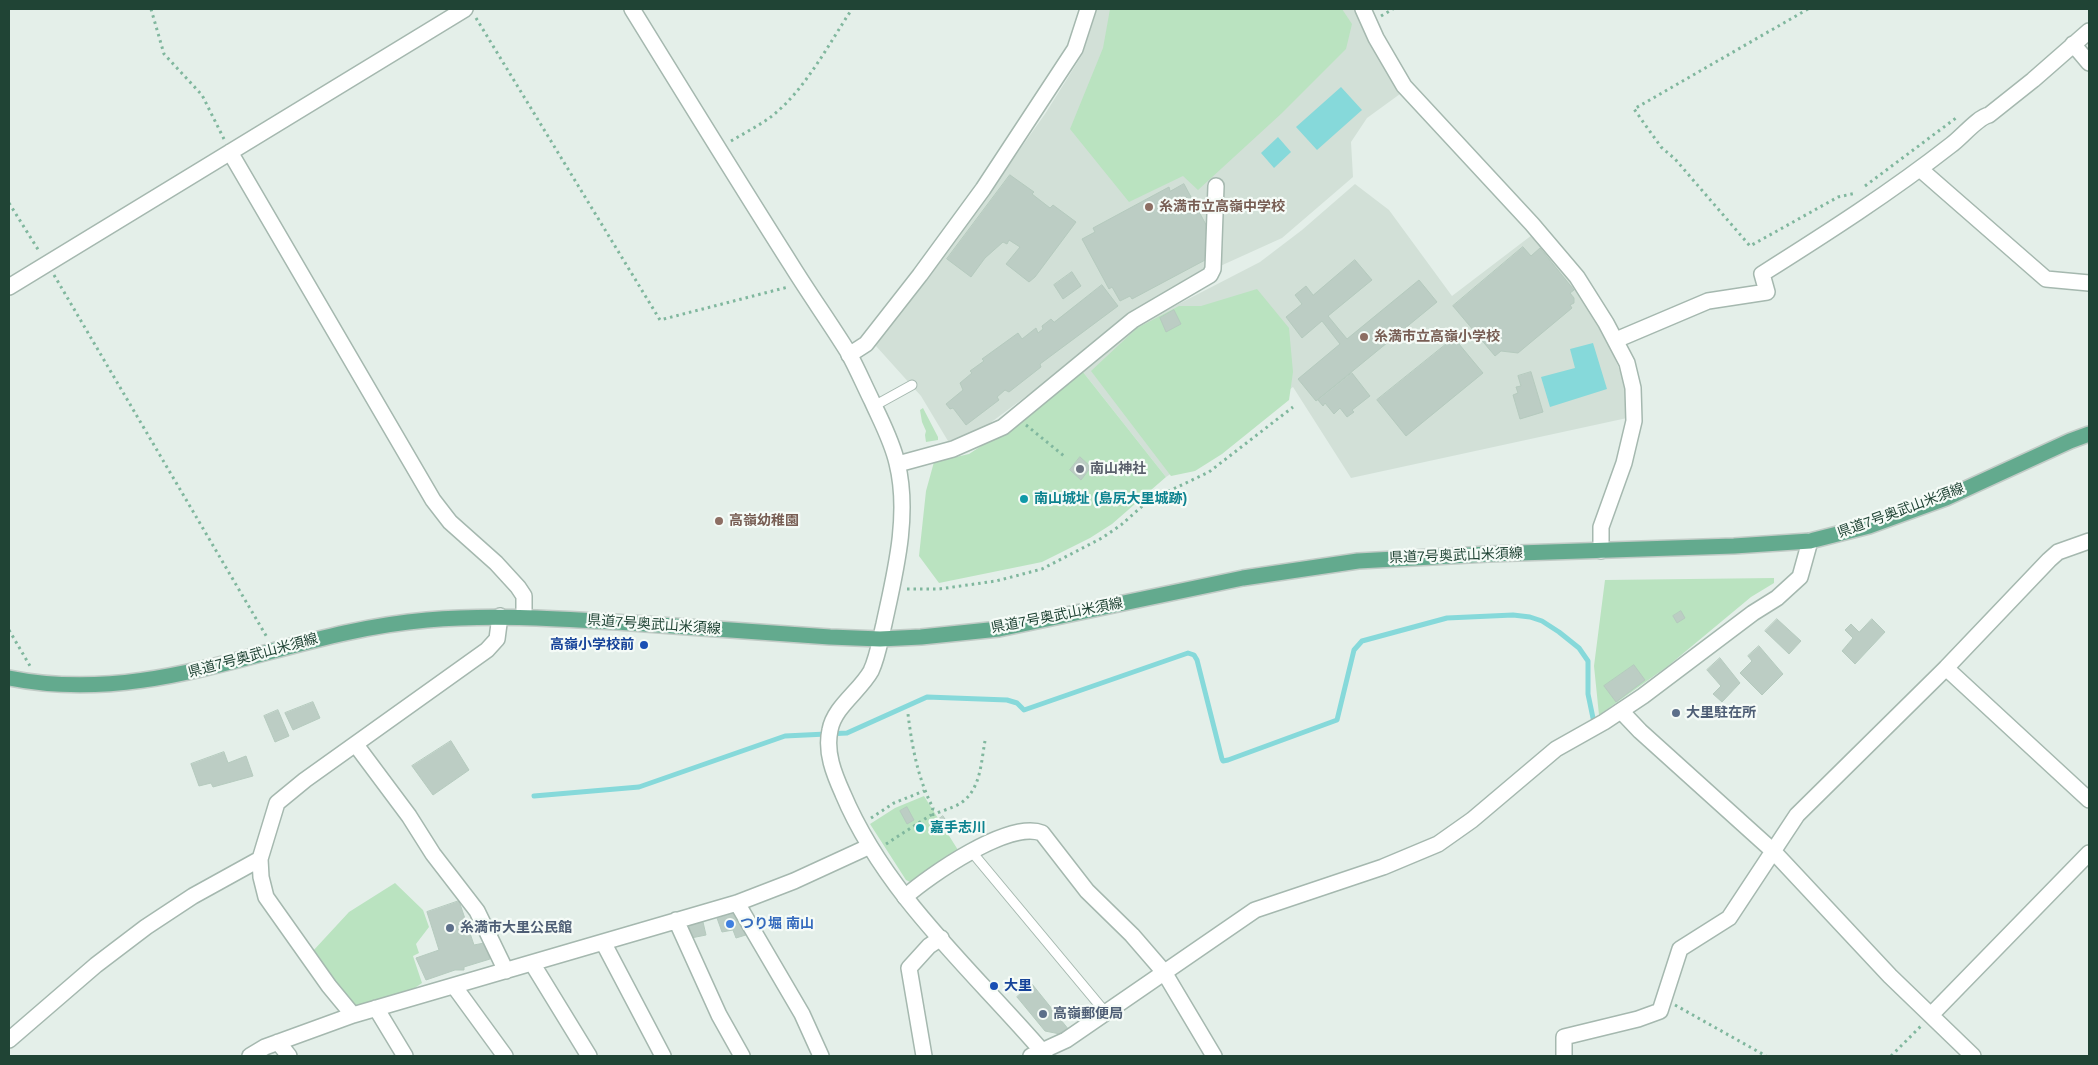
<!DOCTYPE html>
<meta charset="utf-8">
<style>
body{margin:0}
#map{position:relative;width:2098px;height:1065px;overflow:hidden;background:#e4efe9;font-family:Helvetica,sans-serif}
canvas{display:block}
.frame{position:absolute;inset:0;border:10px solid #204435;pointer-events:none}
</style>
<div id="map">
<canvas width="2098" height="1065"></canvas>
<div class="frame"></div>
</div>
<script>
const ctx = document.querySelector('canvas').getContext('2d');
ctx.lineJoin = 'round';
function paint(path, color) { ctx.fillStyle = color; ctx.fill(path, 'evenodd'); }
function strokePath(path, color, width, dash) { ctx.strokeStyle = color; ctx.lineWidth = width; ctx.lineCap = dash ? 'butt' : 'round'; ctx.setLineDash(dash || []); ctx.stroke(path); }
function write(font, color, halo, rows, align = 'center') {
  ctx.font = font + ' Helvetica,"Noto Sans JP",sans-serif'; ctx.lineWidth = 4.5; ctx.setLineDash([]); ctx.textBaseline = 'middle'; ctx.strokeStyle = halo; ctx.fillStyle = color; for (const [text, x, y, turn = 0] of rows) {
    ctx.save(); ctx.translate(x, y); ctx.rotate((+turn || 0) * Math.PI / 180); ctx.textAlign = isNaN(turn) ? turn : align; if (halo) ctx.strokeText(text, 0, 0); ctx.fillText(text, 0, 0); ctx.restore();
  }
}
const built = new Path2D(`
 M1097,9H1354L1400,94L1367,118L1351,142L1353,177L1282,238L1207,272L1056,374L974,435L948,441L921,396L876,346L878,339L939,263L1045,114L1082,55Z
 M1355,184L1389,210L1452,296L1532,235L1564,269L1599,323L1625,382L1627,418L1351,478L1293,387L1231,433L1166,477L1083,372L1136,326L1260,262L1302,230Z`);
const green = new Path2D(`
 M1110,9H1342L1352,24L1346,49L1282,113L1198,190L1183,176L1129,202L1070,129L1103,48Z
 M1257,289L1289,328L1293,372L1289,400L1222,454L1195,471L1171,476L1091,371L1137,328L1179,306H1201Z
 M1083,372L1166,477L1112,524L1090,538L1042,562L939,583L919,556L926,491L934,462L969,454L1024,418Z
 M923,408L938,437V440L926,442L925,435L926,431L922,422L920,410Z
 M1774,578V583L1751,597L1668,666L1599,715L1594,666L1605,580Z
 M924,796L958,850L910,882L906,880L870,824L895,808Z
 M395,883L423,910L429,927L416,944L419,953L413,956L422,983L409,992L354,1008L312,952L349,912Z`);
const water = new Path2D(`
 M1341,87L1362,110L1317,150L1296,127Z
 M1278,137L1291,152L1274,168L1261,153Z
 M1593,343L1607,389L1550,407L1541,377L1575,368L1570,349Z`);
const stream = new Path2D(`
 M534,796L639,787L785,736L847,733L927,697L1007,700L1017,703L1024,710L1188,653L1194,655L1197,660L1222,759L1223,761L1228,760L1337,720L1354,650L1362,641L1447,618L1513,615L1530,617L1542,621L1559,632L1579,648L1588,661V694L1593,718`);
const building = new Path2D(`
 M1010,175L1034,192L1032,194L1050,208L1053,205L1076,222L1035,277L1029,282L1006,264L1020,247L1009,240L1007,244L1003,242L985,258L971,277L947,259Z
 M1184,184L1211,234L1205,238L1210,244L1207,259L1132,299L1130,296L1120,301L1112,287L1109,289L1082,239L1095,232L1093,228L1169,187L1170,191Z
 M1523,247L1531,256L1540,248L1574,290L1570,293L1574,298V303L1570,305L1572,308L1518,353L1501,351L1495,356L1453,306Z
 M1355,260L1372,280L1328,316L1347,339L1419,280L1437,302L1316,401L1298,379L1340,344L1322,321L1302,338L1286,317L1302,304L1295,295L1306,286L1313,295Z
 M1072,272L1081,286L1063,299L1054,285Z
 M1102,285L1118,306L1040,364L1041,367L1009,392L1005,390L997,397L999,400L966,425L953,408L950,409L946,404L963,390L960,383L972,373L970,371L984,361L982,359L1018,333L1022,339L1036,328L1038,333L1043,329L1042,326L1051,319L1054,322Z
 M1174,310L1181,324L1166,332L1160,318Z
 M1454,338L1483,373L1406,436L1377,400Z
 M1531,372L1543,412L1520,419L1513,395L1518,393L1516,387L1521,386L1518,376Z
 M1352,373L1370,396L1352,410L1354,412L1347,417L1340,408L1334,414L1325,403L1323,406L1318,400Z
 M1080,457L1091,467L1081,480L1070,470Z
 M1681,611L1685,618L1677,623L1673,616Z
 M1777,619L1801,641L1789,654L1765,631Z
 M1872,619L1885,632L1855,664L1842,651L1853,638L1845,630L1851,624L1859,632Z
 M1759,646L1783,674L1762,695L1740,673L1752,661L1748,656Z
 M1720,658L1740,683L1722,702L1713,694L1721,686L1707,670Z
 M1634,665L1645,680L1616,702L1604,686Z
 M313,702L320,718L293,730L285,713Z
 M278,710L289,736L275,742L264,716Z
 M451,741L469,770L433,795L412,766Z
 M224,752L228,763L246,756L253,776L213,787L211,783L199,786L191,764Z
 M907,807L914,820L907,824L900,811Z
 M943,816L952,830L948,833L939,819Z
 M459,901L474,945L484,943L490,959L464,967V970H455L426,980L416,958L439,950L427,912Z
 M735,913L749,934L736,938L733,930L722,932L717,918Z
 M703,922L706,935L691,938L689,925Z
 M1032,984L1069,1030L1060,1034L1045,1031L1017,997Z`);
const path = new Path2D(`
 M151,9L164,54L202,95L224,139
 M1808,9L1634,109L1661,147L1675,159L1750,246L1838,197L1856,193
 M1381,16L1393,9
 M476,18L660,320L788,287
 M731,141C743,134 756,127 768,119C803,94 828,45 852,9
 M1865,186L1956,118
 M9,203L39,251
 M54,275L268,639
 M1026,425L1064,456
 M907,589H939L996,581L1042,569L1102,538L1121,525L1148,501L1209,472L1293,407
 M9,630L30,666
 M932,815C941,811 953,808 961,803C981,789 981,762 985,741
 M871,818L894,803L924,791
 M886,844L931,815L933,808C918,779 912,747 908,714
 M1675,1005L1766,1056
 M1891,1056L1921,1026`);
const service = new Path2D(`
 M874,406L912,385
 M971,851L1106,1013`);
const minor = new Path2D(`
 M1363,9L1376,38L1404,86L1532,224L1577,277L1606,323L1627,363L1633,388L1634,421L1624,463L1601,527V551
 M2073,44L2089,63
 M230,152L433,500L450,522L496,563L518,587L524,596V616
 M1920,169L2046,279L2089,283
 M9,287L465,9
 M1616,340L1708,301L1767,292L1762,274C1827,233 1891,192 1951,145C1961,138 1978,117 1989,115L2033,80L2089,31
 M849,355L866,344L920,275L983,189L1075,49L1088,9
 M898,464L953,449L1003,427L1133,320L1210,275L1213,269L1216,186
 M1946,668L2089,800
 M1621,711L1640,731L1773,851L1890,976L1973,1056
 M356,745L409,816L433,854L477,911L506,971
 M905,897C930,875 1009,820 1042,833L1087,891L1132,935L1164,972L1214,1056
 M737,903L802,1014L821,1056
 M676,920L719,1015L742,1056
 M603,942L663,1056
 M532,963L589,1056
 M454,986L505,1056
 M376,1008L405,1056
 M353,1015L329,986L266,897L261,877L260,859L277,803L305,780L487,650L497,639L500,616
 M1931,1015L2089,853
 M9,1040L96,965L146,927L193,896L260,859
 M278,1042L289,1056
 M250,1056L265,1047L353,1015L737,903L794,881L868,847
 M924,1056L909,968L929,946L941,938
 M1031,1056L1042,1051L1045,1056
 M1564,1056V1037L1638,1019L1660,1011L1680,949L1729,918L1797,815L1946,668L2049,560L2058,552L2089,541`);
const tertiary = new Path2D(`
 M632,9C685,95 738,181 792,266C810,295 830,323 848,352C857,368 864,385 872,401C881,421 892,441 897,463C910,515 895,573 884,624C880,640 878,656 871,671C860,691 834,707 830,730C825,752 834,774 843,794C885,894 972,970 1042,1051L1066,1040L1255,910L1383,867L1438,844L1472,820L1556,749L1604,722L1643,696L1753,613L1777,598L1800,577L1810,541`);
const primary = new Path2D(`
 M9,678C157,708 283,632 427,620C495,614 562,619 631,623C697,628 764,632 830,637L880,639L921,637L999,629L1243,578L1358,561L1488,554L1734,546L1810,541L1869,526L1946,498L2070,441L2089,434`);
const markers = [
 [1149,207,5,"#8d6e63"],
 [1364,337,5,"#8d6e63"],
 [1080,469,5,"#6b7280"],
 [1024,499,5,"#0f9aa8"],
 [719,521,5,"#8d6e63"],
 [644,645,5,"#1a4fb4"],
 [1676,713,5,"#5c6f8a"],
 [920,828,5,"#0f9aa8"],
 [730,924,5,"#3f7fe0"],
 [450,928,5,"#5c6f8a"],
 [994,986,5,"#1a4fb4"],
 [1043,1014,5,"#5c6f8a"]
];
const educationNames = [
 ["糸満市立高嶺中学校",1159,207],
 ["糸満市立高嶺小学校",1374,337],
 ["高嶺幼稚園",729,521]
];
const worshipNames = [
 ["南山神社",1090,469]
];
const cultureNames = [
 ["南山城址 (島尻大里城跡)",1034,499],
 ["嘉手志川",930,828]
];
const streetNames = [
 ["県道7号奥武山米須線",1901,511,-20],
 ["県道7号奥武山米須線",1456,556,-2],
 ["県道7号奥武山米須線",1057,616,-11],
 ["県道7号奥武山米須線",654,625,4],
 ["県道7号奥武山米須線",253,656,-15]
];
const transitNames = [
 ["高嶺小学校前",634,645],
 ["大里",1004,986,"left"]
];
const serviceNames = [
 ["大里駐在所",1686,713],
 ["糸満市大里公民館",460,928],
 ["高嶺郵便局",1053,1014]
];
const shopNames = [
 ["つり堀 南山",740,924]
];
paint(built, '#d2e0d7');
paint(green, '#bae3c0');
paint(water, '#86d9da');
strokePath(stream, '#86d9da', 5);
paint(building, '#bccdc4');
strokePath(building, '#b5cabe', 1);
strokePath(service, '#a5b8af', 11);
strokePath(minor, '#a5b8af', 18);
strokePath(tertiary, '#a5b8af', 18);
strokePath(primary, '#c1cbc6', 18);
strokePath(path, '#80b79e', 3, [2.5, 4]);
strokePath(service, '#fff', 9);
strokePath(minor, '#fff', 15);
strokePath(tertiary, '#fff', 15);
strokePath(primary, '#63aa8e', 15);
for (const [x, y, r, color] of markers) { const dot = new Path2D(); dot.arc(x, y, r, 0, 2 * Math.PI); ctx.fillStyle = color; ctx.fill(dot); strokePath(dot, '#f5fbf7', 2); }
write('bold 14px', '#785e54', '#f5fbf7', educationNames, 'left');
write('bold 14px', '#5b616d', '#f5fbf7', worshipNames, 'left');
write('bold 14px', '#0d838f', '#f5fbf7', cultureNames, 'left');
write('14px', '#204435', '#f5fbf7', streetNames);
write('bold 14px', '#164399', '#f5fbf7', transitNames, 'right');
write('bold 14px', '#4e5e75', '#f5fbf7', serviceNames, 'left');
write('bold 14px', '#366cbe', '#f5fbf7', shopNames, 'left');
</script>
